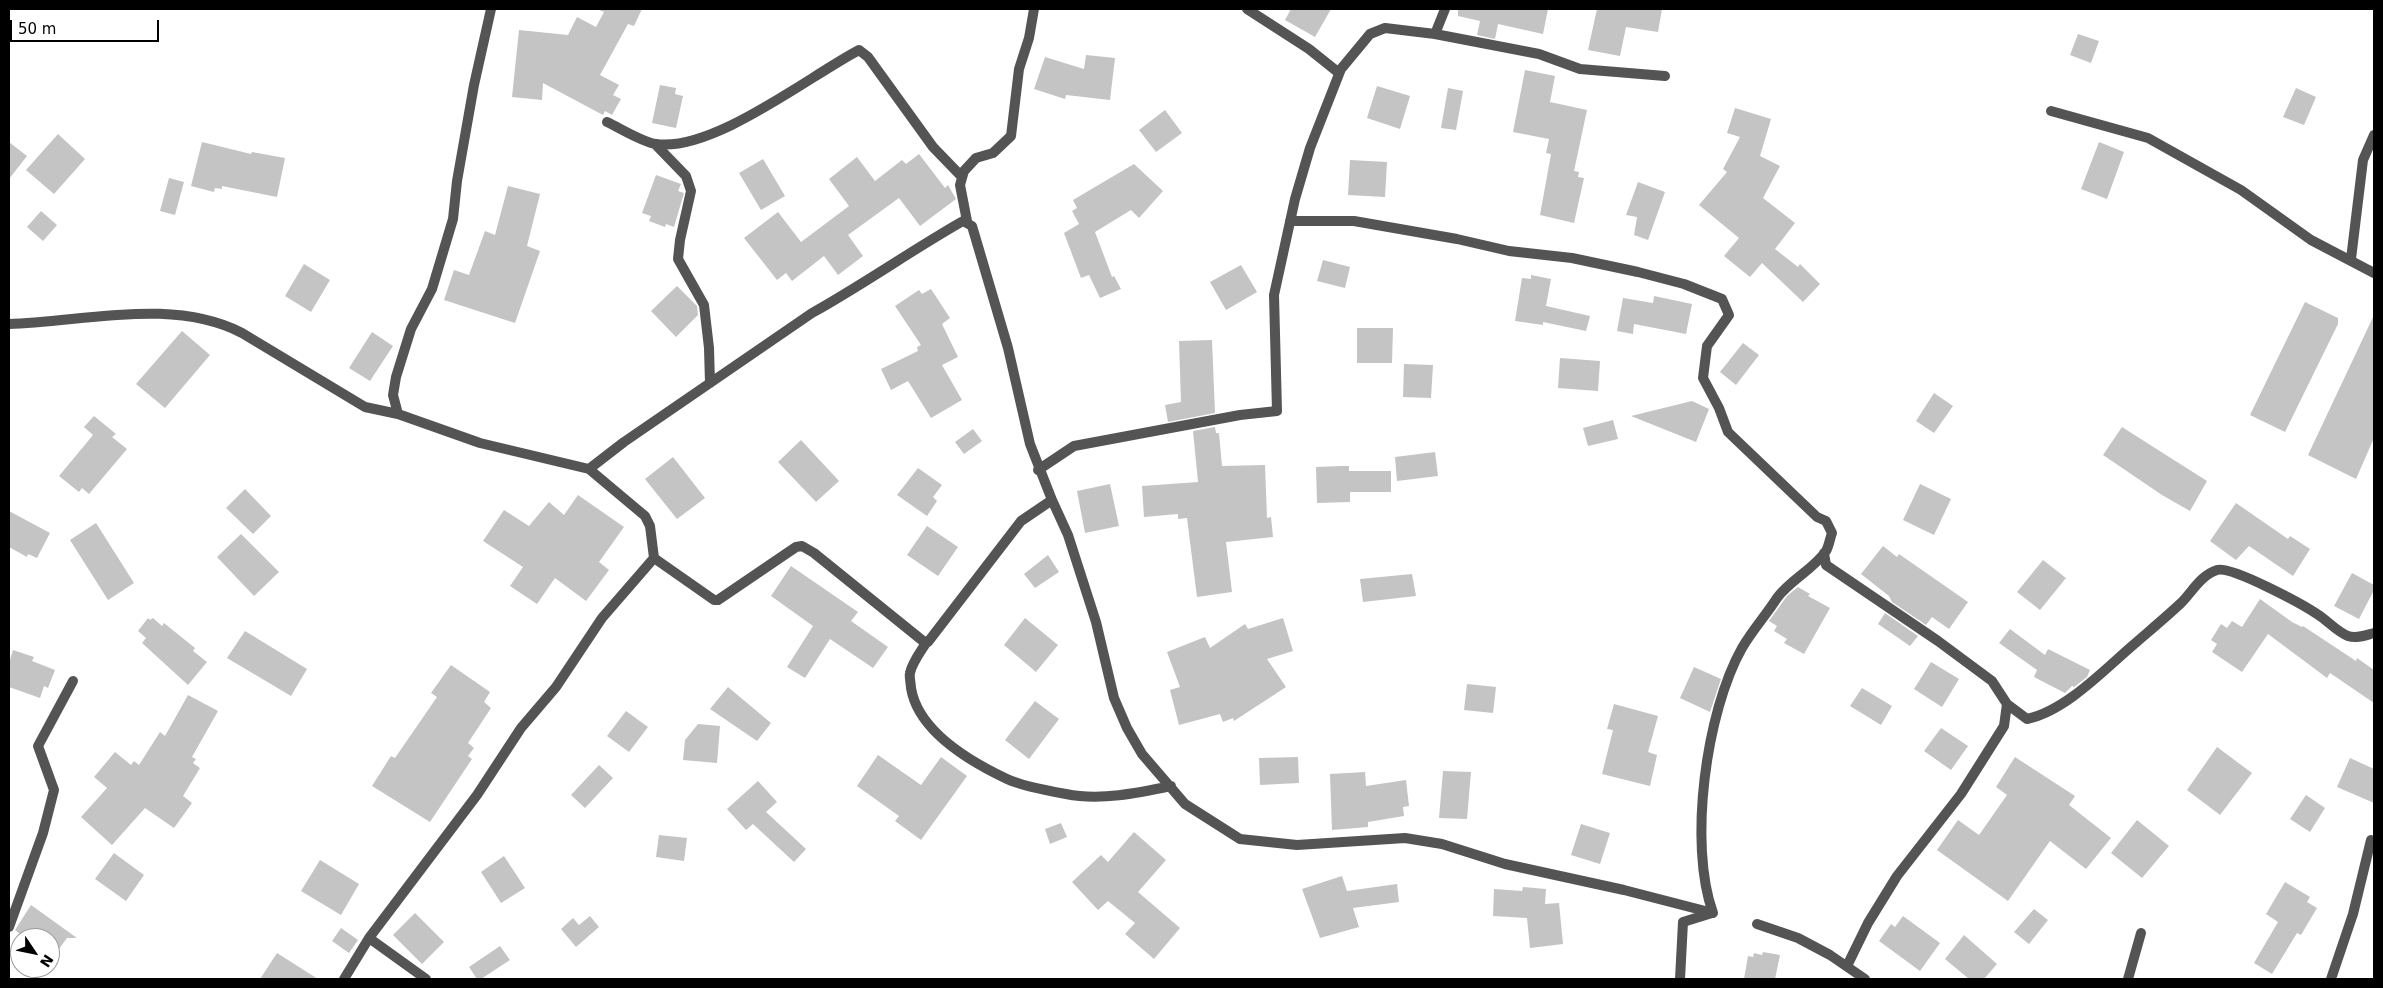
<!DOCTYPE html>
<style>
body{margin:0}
#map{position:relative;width:2383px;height:988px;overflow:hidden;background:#fff;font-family:"DejaVu Sans",sans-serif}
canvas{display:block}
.frame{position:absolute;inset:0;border:10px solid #000;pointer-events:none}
.north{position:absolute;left:10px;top:928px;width:50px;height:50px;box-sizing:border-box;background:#fff;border:1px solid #999;border-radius:50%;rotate:124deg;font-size:14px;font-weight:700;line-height:20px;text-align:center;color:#000}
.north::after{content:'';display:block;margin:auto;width:18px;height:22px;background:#000;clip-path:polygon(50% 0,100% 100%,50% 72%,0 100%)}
.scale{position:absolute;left:10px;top:20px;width:149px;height:22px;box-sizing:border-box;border:2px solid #000;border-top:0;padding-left:6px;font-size:15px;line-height:18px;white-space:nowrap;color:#000;-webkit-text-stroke:4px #fff;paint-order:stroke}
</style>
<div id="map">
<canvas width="2383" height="988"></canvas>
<div class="frame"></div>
<div class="north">N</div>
<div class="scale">50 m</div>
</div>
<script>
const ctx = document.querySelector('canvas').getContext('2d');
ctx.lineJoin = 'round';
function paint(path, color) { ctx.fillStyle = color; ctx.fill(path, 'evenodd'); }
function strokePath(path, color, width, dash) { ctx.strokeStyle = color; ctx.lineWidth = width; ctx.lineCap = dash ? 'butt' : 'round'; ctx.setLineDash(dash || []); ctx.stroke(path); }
const building = new Path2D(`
 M597,9H642L634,26L628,24L600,75L619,85L613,95L621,99L612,115L605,111L603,115L543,83L542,100L512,97L519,30L568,35L577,17L596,27L604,12Z
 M1291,9H1331L1315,37L1285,20Z
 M1458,9H1548L1543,34L1498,24L1495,39L1477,35L1480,21L1458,16Z
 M1597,9H1662L1658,32L1626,27L1620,56L1588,50Z
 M2078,34L2099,41L2091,63L2070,55Z
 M1086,55L1115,58L1110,100L1066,95L1065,99L1034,89L1045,57L1084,69Z
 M1525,70L1555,76L1550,102L1587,110L1574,171L1579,172L1578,177L1584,178L1574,223L1540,215L1551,154L1546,153L1549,139L1513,132Z
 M660,85L676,88L675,94L683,96L676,128L652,123Z
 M1377,86L1410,96L1400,129L1367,118Z
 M1448,88L1463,91L1456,130L1441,128Z
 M2296,88L2316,97L2304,125L2283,117Z
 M1735,108L1771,119L1760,156L1780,166L1763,198L1795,223L1775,249L1798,267L1800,264L1820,284L1803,302L1762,263L1750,277L1724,256L1739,238L1699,205L1727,172L1723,169L1740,137L1727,133Z
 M1165,110L1182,133L1156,152L1139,130Z
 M58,134L85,159L54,194L26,170Z
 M9,142L27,156L9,179Z
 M202,142L251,154L252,152L285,158L277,197L222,186V189L215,188L214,192L191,186Z
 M2099,142L2124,152L2107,199L2081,189Z
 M919,154L945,188L948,185L956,199L920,226L899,198L848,235L863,256L838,275L824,256L792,281L786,273L777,280L744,238L778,212L801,242L849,206L829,179L857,157L875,181L902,160L906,164Z
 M763,159L785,196L761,210L739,173Z
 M1350,160L1387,162L1385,197L1348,195Z
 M1134,164L1163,191L1139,218L1131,210L1095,232L1112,277L1114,276L1121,289L1100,298L1089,275L1081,278L1064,233L1079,224L1072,211L1077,208L1073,200Z
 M656,175L681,184L678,191L684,193L674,227L666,224L665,227L649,221L651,216L642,213Z
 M169,178L184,182L175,215L160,211Z
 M1638,182L1665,192L1648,240L1634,235L1637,217L1626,215Z
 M508,186L540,194L527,246L540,251L515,323L444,300L454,270L469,275L485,231L495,235Z
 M41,211L57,225L43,241L27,227Z
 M1323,260L1350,267L1345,288L1317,281Z
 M304,264L330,280L311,312L285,296Z
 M1241,265L1257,292L1226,310L1210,282Z
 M1531,275L1551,279L1546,306L1590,316L1586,331L1543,322V325L1515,321L1522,278L1531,279Z
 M677,286L697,306L698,315L676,337L651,311Z
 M931,289L950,318L942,324L958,357L942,365L962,400L931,418L908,381L891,390L881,369L918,351L917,347L921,345L895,306L919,290L922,294Z
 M1654,296L1692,304L1686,334L1634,324L1633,334L1617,331L1623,298L1653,303Z
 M2305,302L2338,318V324L2285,432L2250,415Z
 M2374,315V438L2356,479L2308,455Z
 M1357,328H1393L1392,363H1357Z
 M182,331L210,355L165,408L136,384Z
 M372,332L393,346L370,381L349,368Z
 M1212,340L1215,413L1168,422L1165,405L1181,402L1179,341Z
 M1743,343L1759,355L1736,385L1720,372Z
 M1560,358L1600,361L1598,391L1558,388Z
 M1404,364L1433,365L1431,398L1403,397Z
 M1934,393L1953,406L1934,433L1916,421Z
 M1692,401L1709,409L1696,442L1631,416Z
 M94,416L116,434L112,437L127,449L89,494L82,488L79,492L59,476L93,435L84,427Z
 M1613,420L1618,439L1588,446L1583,428Z
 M1215,427L1216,433H1219L1222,466L1265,465L1267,518L1271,517L1273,537L1226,542L1232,592L1197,597L1187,518L1178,519V514L1144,517L1142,486L1198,482L1193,431Z
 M2122,427L2207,481L2190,511L2162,495L2103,455Z
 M973,429L982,441L964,454L955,442Z
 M801,440L839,481L816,502L778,462Z
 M1435,452L1438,476L1397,481L1395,457Z
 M673,457L705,498L677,519L645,479Z
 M1341,466H1349V471H1391V492H1350V502L1317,503L1316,467Z
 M918,468L942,485L933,497L937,501L927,516L897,495Z
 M1110,484L1119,526L1085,533L1077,491Z
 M1920,484L1951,499L1934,535L1903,520Z
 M245,489L271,516L253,534L226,508Z
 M578,495L624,527L599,562L609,570L586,601L555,578L537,604L510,586L523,567L483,541L504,510L529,526L549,502L564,515Z
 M2236,503L2288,539L2290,536L2310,549L2293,576L2249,546L2236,560L2210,541Z
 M9,511L50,533L37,558L28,554L27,557L9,547Z
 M96,523L134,583L108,600L70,540Z
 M927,526L958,547L938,576L907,555Z
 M241,534L279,572L254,596L217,557Z
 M1883,546L1897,557L1899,554L1968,602L1949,629L1932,617L1926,625L1892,602L1889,596L1861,574Z
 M1048,555L1059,572L1035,588L1024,574Z
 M2043,560L2066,578L2040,610L2017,592Z
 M791,566L858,612L851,621L888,647L873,668L830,639L805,678L787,667L813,626L771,596Z
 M2352,573L2374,585V590L2359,619L2334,606Z
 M1412,574L1416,596L1363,602L1360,579Z
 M1798,587L1810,594L1808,596L1830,608L1804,654L1784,643L1787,639L1774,631L1777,626L1769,621L1787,596Z
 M2260,599L2292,622L2302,627L2303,626L2356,661L2357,658L2374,670V703L2330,673L2327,678L2268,634L2242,672L2212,652L2217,644L2211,640L2221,624L2227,628L2232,621L2242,627Z
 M1885,613L1918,636L1910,646L1878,624Z
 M148,618L150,620L153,618L162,626L164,623L195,648L193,651L207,662L188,685L142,643L146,638L138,631Z
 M1025,618L1058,645L1036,672L1004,645Z
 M1283,618L1293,651L1267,659L1286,687L1234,721L1233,718L1223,722L1220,714L1179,725L1170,690L1180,687L1167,652L1205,637L1210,648L1245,624L1248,629Z
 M2010,629L2045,655L2048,649L2090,670L2087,677L2074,687L2072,686L2065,693L2034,677L2037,670L1999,643Z
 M245,631L307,669L291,696L227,658Z
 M13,650L34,657L32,661L55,670L48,688L44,686L40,698L9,687V663Z
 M1931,662L1959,679L1942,707L1914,689Z
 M451,665L490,692L484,702L491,708L468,743L474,748L468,756L472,759L430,822L372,786L391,756L395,758L437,697L431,693Z
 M1694,667L1721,679L1710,712L1680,698Z
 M1467,684L1496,687L1493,713L1464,710Z
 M728,687L771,723L757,741L710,709Z
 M1862,688L1892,706L1881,725L1850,706Z
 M188,695L218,711L192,757L196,759L193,763L200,768L183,796L192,803L174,828L145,808L112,845L81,817L107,788L94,777L115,752L131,765L134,761L139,765L160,732L165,736Z
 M1035,701L1059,719L1029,759L1005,740Z
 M1614,704L1658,716L1648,752L1657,755L1650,786L1602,774L1613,730L1607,729Z
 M626,711L648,727L629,752L607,736Z
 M698,724L720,726L717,763L683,760L685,740Z
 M1941,728L1968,746L1951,770L1924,751Z
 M2217,747L2252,773L2220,815L2187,790Z
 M878,755L921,785L941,757L967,776L921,840L895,821L899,816L857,786Z
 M1298,757L1299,783L1260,785L1259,758Z
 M2015,757L2075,796L2069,805L2111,838L2086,869L2050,841L2008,901L1937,850L1958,820L1979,835L2007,795L1996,787Z
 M2350,758L2374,769V803L2337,787Z
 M599,765L613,778L585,808L571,795Z
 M1443,771L1471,772L1467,819L1439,818Z
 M1365,772L1366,786L1406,780L1409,806L1403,807L1404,816L1368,822V827L1332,830L1330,774Z
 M758,781L777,802L766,812L806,849L794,862L753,824L746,830L727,809Z
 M2306,795L2325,808L2310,832L2290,819Z
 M2137,820L2169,846L2142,878L2111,853Z
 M1061,823L1067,837L1050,844L1045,829Z
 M1581,824L1610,833L1600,864L1571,855Z
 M1134,832L1166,860L1138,892L1180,928L1154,959L1125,934L1135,923L1108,901L1098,910L1072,882L1101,855L1108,862Z
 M659,835L687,838L684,861L656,857Z
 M114,853L144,875L126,901L95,879Z
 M504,856L525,888L501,903L481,872Z
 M320,860L359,884L341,915L301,891Z
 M1342,876L1347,891L1397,884L1399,902L1353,908L1359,927L1320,938L1302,889Z
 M2285,882L2310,897L2307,902L2317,908L2301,935L2297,933L2272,974L2254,963L2278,922L2266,914Z
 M1523,887L1546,889L1545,904L1559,903L1563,944L1530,948L1527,918L1493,916L1494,889L1522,891Z
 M31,905L77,938H67L50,961V938H25L15,930Z
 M2034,909L2048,920L2029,944L2014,932Z
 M415,913L444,942L422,964L393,935Z
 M590,916L599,927L576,947L561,929L573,918L579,925Z
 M1903,916L1940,943L1920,971L1879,941L1891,924L1895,927Z
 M341,928L358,940L349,953L332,941Z
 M1964,935L1997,964L1984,979H1969L1945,959Z
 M500,946L510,960L481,979H477L469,967Z
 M1763,952L1780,955L1775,979H1744L1748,956L1753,957L1754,953L1762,955Z
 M277,953L318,979H260Z`);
const minor = new Path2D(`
 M491,9L474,85L457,181L453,219L432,289L411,329L396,377L393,395L398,414L480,443L589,469
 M1247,9L1309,49L1339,73
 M1435,34L1539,54L1580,69L1665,76
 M2051,111L2148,138L2241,190L2311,240L2374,273
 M607,122C620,128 642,142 656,144C713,152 808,77 859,50L868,57L933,147L962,177
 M655,144L686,176L691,191L680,240L678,259L704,305L709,348L710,383
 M967,221L960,185L964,171L976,158L993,153L1011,136L1019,69L1029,38L1034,9
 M1290,221H1354L1457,239L1509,251L1572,258L1638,272L1684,284L1722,299L1729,315L1707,346L1703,378L1719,408L1728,432L1817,517L1826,521L1832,533C1830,538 1829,546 1826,551C1814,569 1790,580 1777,598C1766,615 1752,631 1742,648C1706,712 1688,844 1713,913
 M2351,259L2363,160L2374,135
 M9,324C84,322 172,297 242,333L365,407L398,414
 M1038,470L1074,446L1240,415L1277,411L1274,295L1295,199L1310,148L1341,69L1370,34L1385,28L1435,34L1445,9
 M1824,553L1826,565L1938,641L1992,681L2007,704L2004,726L1961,794L1897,876L1868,923L1847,966
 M654,558L650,526L645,516L589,469L624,442L812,313C864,284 912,250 963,221L972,226L1008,348L1030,444L1052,500
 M926,643C921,651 912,663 910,673C909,677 911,684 911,688C918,731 971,762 1007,779C1022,786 1049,791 1066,794C1100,801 1138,793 1171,786
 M2007,704L2027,719C2065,711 2103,671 2132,646C2148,632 2165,618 2181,603C2192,592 2201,575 2217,570C2232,566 2302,604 2317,614C2327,620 2337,632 2348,636C2357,639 2366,635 2374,633
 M1757,924L1798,938L1830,955L1865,979
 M9,927L43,833L54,790L38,746L73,681
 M369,938L426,979
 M344,979L369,938L477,795L521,728L556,687L602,618L654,558L714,600H718L796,547L802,546L814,553L923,641L928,642L1021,521L1052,500L1068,535L1096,622L1114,698L1127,728L1142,754L1185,804L1240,839L1297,845L1405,838L1442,844L1505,864L1624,890L1713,913
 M1680,979L1683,922L1712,913
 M2128,979L2141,933
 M2331,979L2353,914L2371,840`);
paint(building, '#c4c4c4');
strokePath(minor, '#545454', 10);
</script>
